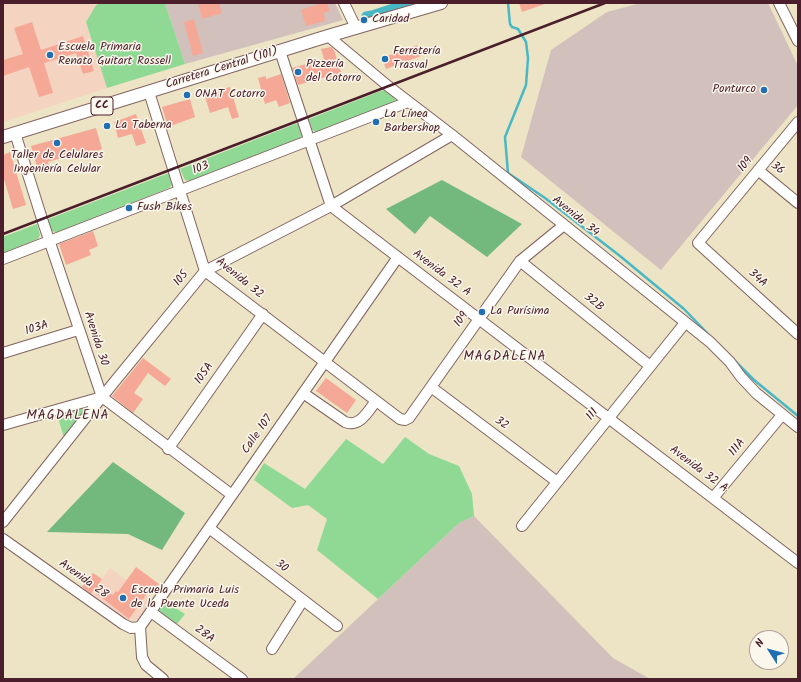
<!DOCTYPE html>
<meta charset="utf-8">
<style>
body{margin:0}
#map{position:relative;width:801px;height:682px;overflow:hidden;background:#ece4c4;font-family:Kalam,sans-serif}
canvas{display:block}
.frame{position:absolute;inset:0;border:4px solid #4a1f2b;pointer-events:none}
.north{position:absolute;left:749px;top:630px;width:40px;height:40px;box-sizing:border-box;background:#fbf7ec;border:1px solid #b4a19f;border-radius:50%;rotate:306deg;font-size:11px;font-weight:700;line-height:16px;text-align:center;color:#4a1f2b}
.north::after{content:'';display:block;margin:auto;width:14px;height:18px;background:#1f6fb2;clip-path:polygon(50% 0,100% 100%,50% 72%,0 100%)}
</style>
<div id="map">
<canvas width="801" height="682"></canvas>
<div class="frame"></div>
<div class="north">N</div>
</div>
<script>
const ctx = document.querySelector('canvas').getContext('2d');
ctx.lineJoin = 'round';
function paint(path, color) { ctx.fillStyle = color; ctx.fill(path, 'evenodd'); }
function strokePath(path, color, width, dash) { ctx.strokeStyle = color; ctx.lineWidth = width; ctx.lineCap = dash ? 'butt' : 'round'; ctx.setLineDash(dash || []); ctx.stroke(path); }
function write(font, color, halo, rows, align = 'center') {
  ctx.font = font + ' Kalam,sans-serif'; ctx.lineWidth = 3; ctx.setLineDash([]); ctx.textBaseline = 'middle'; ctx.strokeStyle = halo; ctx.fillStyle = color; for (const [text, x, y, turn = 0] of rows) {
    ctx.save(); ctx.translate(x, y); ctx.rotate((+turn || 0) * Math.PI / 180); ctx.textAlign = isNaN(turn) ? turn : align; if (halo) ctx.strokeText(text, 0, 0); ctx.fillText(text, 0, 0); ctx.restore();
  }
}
const built = new Path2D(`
 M3,3H93L96,5L86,22L107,88L3,122Z
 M110,568L154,601L138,620L132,621L127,620L91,594Z`);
const industrial = new Path2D(`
 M165,3H335L343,20L185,64Z
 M641,3H768L798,66V105L661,270L521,157L551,50L607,12Z
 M474,516L613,658L650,679H293L459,523Z`);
const green = new Path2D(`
 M101,3H165L185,64L107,88L86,22L96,5Z
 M386,89L396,97L395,101L391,104L316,133L312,129L309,119Z
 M298,123L302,138L299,140L189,181L185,180L180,169Z
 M169,173L172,185L169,188L60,231L57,232L51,231L46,220Z
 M37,224L40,235L38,239L3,253V237Z
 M86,404L90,406L64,438L57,414Z
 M405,437L429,454L459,466L472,494L474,516L459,523L378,599L317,550L327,519L308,505L292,508L254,480L264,463L305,489L346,439L383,464Z
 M166,602L185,614L177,624L158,611Z`);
const forest = new Path2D(`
 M442,180L522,224L487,257L430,216L415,234L386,209Z
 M113,462L185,513L162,550L128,534L47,532Z`);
const stream = new Path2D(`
 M508,3L510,24L512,27L518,29L526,42L528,58L526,85L505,137L508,173L545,198L620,256L684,309L710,336
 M733,359L754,380L798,416`);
const canal = new Path2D(`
 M366,16L372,15L408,3`);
const building = new Path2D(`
 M198,3H219L222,13L202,19Z
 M322,3H327L330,11L324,13L325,21L306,26L301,10Z
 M519,3H545V4L522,12Z
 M194,19L203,53L193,56L184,22Z
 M32,22L41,50L83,36L94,71L83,74L76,53L44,63L53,93L39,97L29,67L3,76V60L23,54L14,28Z
 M417,45L421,56L386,69L382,58Z
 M331,47L334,50L342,75L330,79L329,76L298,85L292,68L324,59L321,49Z
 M281,74L290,103L279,107L276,100L265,104L258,78L266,76V79Z
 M230,87L239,117L232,119L228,107L210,113L204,93L210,91L211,92Z
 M190,99L195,117L168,127L162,107Z
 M136,114L146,143L136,146L132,134L118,138L114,122Z
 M96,128L102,149L76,159L74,154L48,162L49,167L38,171L31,146Z
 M10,152L26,205L13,209L3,176V155Z
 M93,231L98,246L89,250L91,255L66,265L59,244Z
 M143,358L171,379L165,386L148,373L134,393L143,399L133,413L112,396Z
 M326,378L356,400L347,413L316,391Z
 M136,567L159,584L152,594L148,592L129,619L93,591L91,594L82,587L93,573L102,579L98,585L113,595L116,591L118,592Z`);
const minor = new Path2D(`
 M344,3L356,28
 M779,3L798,41
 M328,36L388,86L452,135L710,342L730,362L741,377L756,393L798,427
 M280,51L331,206L798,563
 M149,92L205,271L400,419L405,420L409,418L520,261L564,225
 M798,122L698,243L798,334
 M15,133L42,219L102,397L232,495
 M758,170L798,203
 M3,259L408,102
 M520,261L650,366
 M3,353L78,330
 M431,387L556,481
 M303,393L345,422C360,428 368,411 376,401
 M3,425L102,397
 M168,449L263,314
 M713,498L782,415
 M3,522L102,397L205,271L331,206L452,135
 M522,526L685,323
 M209,528L337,626
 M3,539L123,624L131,628L140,627L142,657L146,665L163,679
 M151,612L242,679
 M140,627L398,257
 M272,649L303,600`);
const major = new Path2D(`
 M3,137L328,36L441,3`);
const rail = new Path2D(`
 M3,234L605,3`);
const markers = [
 [364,20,4,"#1f6fb2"],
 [50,55,4,"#1f6fb2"],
 [385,59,4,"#1f6fb2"],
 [298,72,4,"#1f6fb2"],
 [764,90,4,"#1f6fb2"],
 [187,95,4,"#1f6fb2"],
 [376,122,4,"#1f6fb2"],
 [107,126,4,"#1f6fb2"],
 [57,143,4,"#1f6fb2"],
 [129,208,4,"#1f6fb2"],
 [482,312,4,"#1f6fb2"],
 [123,598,4,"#1f6fb2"]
];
const shields = [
 [102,106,22]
];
const shieldNames = [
 ["CC",102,106]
];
const poiNames = [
 ["Caridad",372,20],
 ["Escuela Primaria",58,48],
 ["Renato Guitart Rossell",58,62],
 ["Ferretería",393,52],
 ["Trasval",393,66],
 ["Pizzería",306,65],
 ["del Cotorro",306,79],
 ["Ponturco",756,90,"right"],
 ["ONAT Cotorro",195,95],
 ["La Línea",384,115],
 ["Barbershop",384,129],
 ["La Taberna",115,126],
 ["Taller de Celulares",57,156,"center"],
 ["Ingeniería Celular",57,170,"center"],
 ["Fush Bikes",137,208],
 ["La Purísima",490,312],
 ["Escuela Primaria Luis",131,591],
 ["de la Puente Uceda",131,605]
];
const streetNames = [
 ["Carretera Central (101)",222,69,-17],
 ["109",746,165,-51],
 ["103",201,169,-21],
 ["36",777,169,39],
 ["Avenida 34",575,217,39],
 ["Avenida 32 A",441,274,37],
 ["105",182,279,-51],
 ["Avenida 32",239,279,39],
 ["34A",757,279,42],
 ["32B",593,303,39],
 ["109",462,320,-55],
 ["103A",37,329,-17],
 ["Avenida 30",95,339,72],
 ["105A",205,374,-55],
 ["111",593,415,-51],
 ["32",501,424,37],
 ["Calle 107",258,435,-55],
 ["111A",738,448,-51],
 ["Avenida 32 A",698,470,37],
 ["30",281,567,38],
 ["Avenida 28",83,580,36],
 ["28A",204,635,36]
];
const neighbourhoodNames = [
 ["MAGDALENA",505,358],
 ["MAGDALENA",68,417]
];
paint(built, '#f5d3c1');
paint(industrial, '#d1c0bc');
paint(green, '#8fd995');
paint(forest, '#73b97e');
strokePath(stream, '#4ab7c4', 2.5);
strokePath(canal, '#4ab7c4', 9);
paint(building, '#f5a896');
strokePath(minor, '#836461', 12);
strokePath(major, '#836461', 14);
strokePath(minor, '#fff', 10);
strokePath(major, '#fff', 12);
strokePath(rail, '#4a1f2b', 2.5);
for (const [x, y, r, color] of markers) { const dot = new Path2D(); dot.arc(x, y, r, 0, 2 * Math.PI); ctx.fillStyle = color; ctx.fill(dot); strokePath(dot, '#fbf7ec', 1.5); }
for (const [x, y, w] of shields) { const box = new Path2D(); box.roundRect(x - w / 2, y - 9, w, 18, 3); ctx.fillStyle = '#fbf7ec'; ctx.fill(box); strokePath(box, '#4a1f2b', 1); }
write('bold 11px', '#4a1f2b', null, shieldNames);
write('12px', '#4a1f2b', '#fbf7ec', poiNames, 'left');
write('12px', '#4a1f2b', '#fbf7ec', streetNames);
ctx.letterSpacing = '1px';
write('13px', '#4a1f2b', '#fbf7ec', neighbourhoodNames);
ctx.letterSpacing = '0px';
</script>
